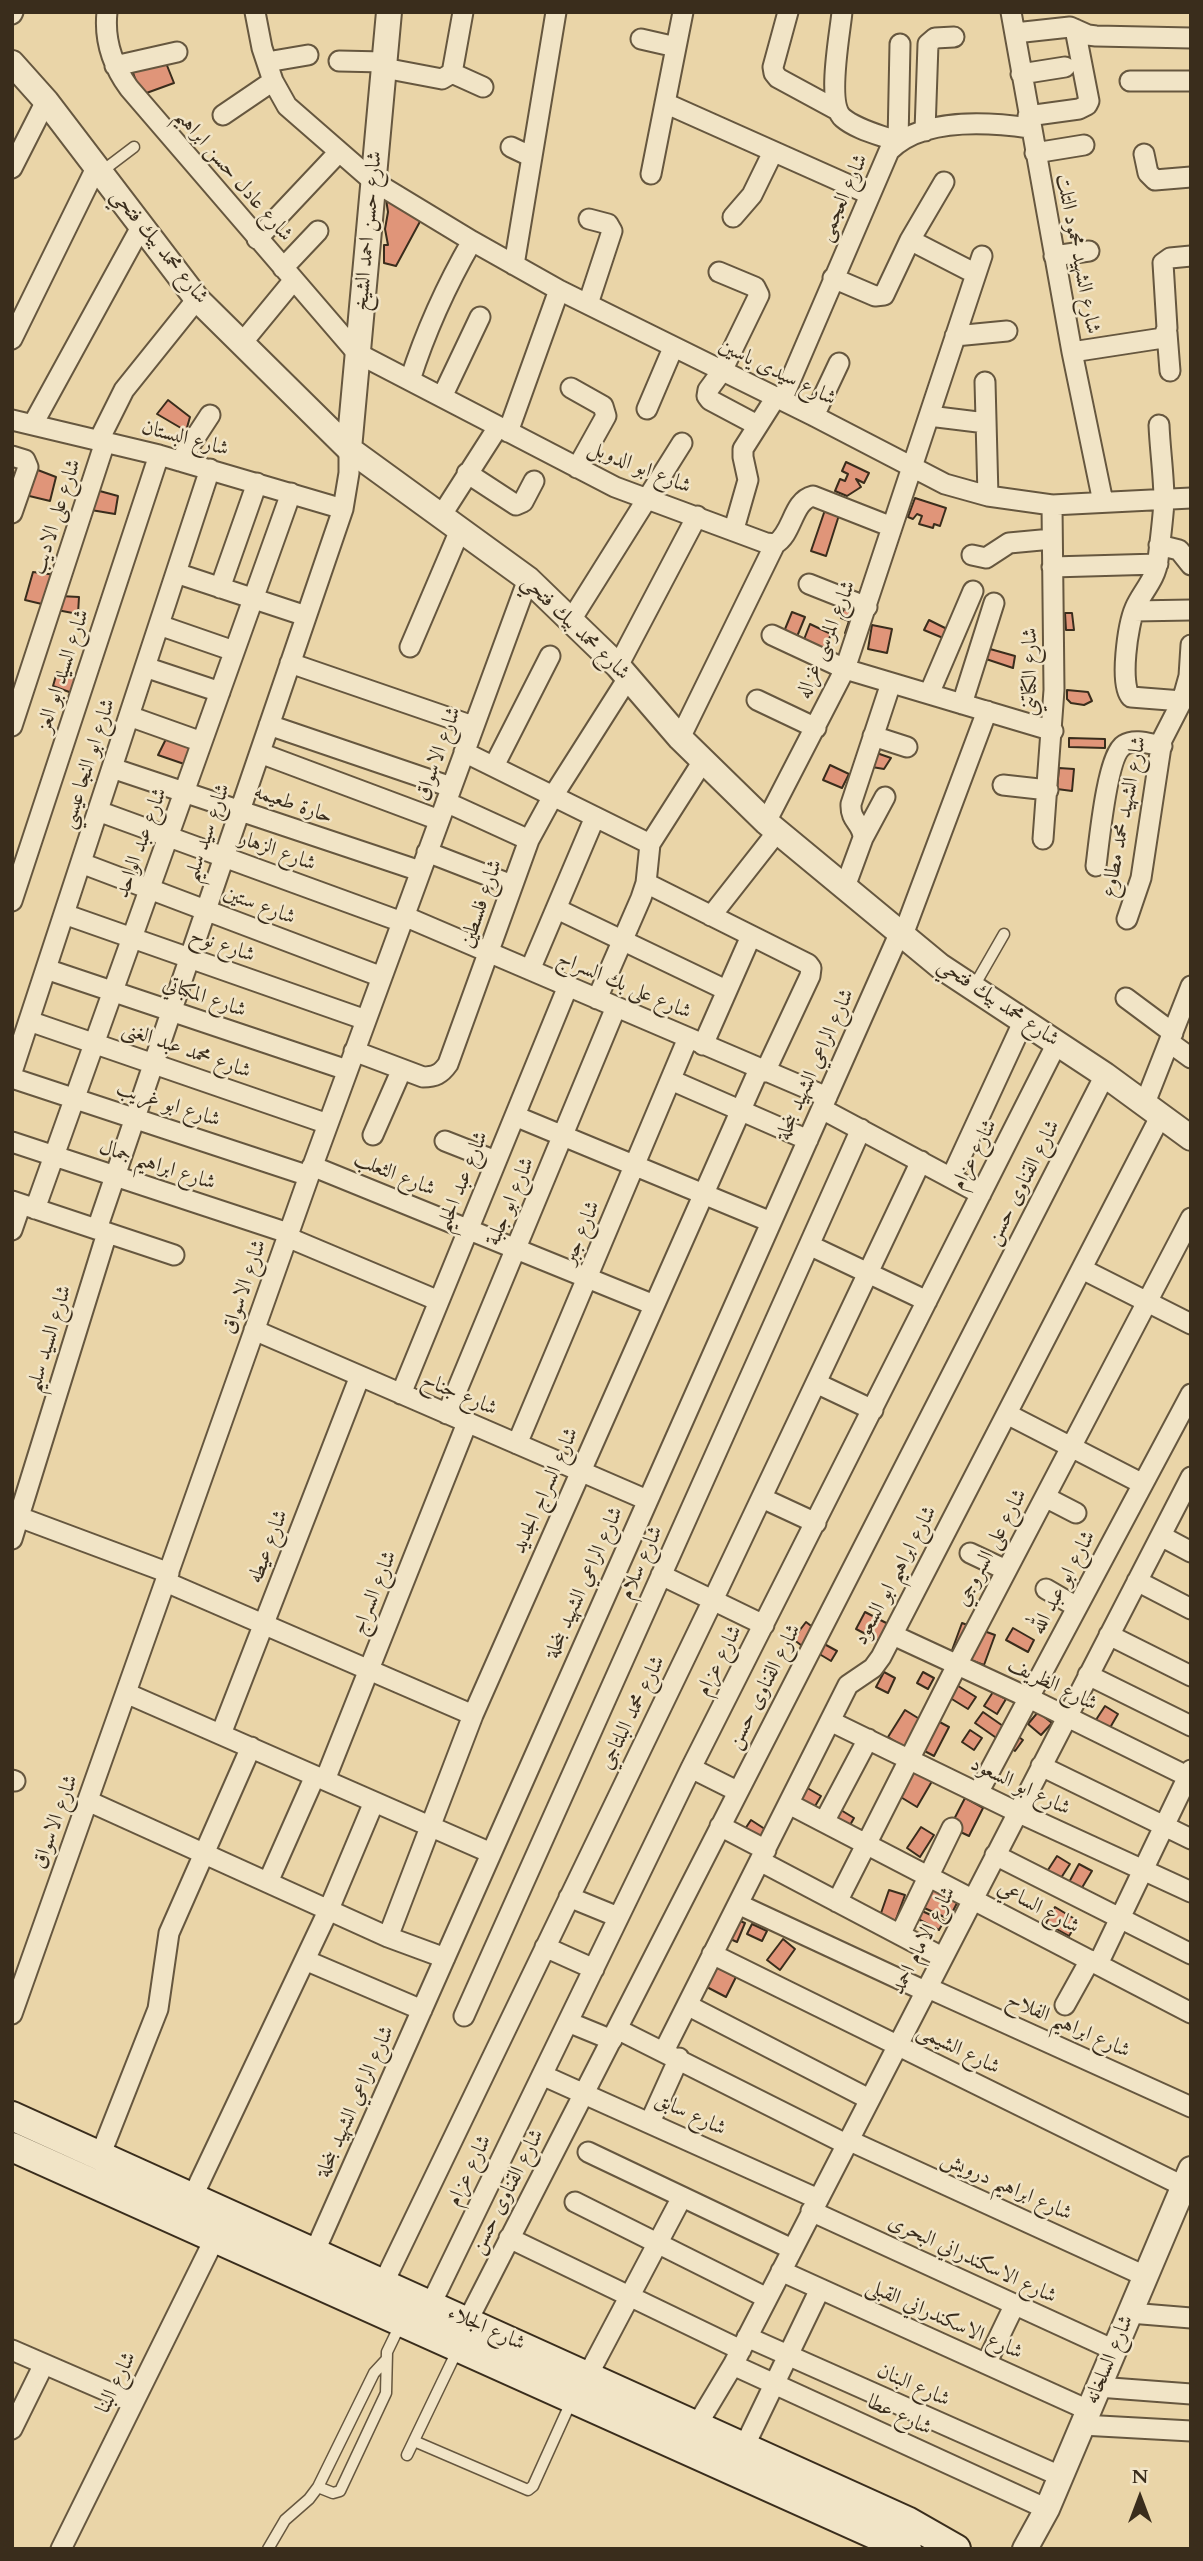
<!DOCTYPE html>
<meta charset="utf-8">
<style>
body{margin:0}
#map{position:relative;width:1203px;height:2561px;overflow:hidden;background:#ead5a8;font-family:Cardo,serif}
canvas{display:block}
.frame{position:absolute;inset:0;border:14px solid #3a2d1c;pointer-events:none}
.north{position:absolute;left:1105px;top:2463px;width:70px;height:70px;-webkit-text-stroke:5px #f1e4c6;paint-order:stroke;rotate:0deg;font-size:19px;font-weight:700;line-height:28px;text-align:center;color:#3a2d1c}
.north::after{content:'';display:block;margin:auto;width:24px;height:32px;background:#3a2d1c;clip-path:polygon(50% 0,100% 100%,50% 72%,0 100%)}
</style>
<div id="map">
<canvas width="1203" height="2561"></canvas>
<div class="frame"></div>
<div class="north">N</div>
</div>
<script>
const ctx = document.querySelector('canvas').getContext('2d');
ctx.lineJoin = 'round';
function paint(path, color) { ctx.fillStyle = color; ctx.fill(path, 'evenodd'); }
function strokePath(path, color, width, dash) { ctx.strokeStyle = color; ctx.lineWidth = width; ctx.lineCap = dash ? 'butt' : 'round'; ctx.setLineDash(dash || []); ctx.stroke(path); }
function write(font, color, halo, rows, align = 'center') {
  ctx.font = font + ' Cardo,Amiri,serif'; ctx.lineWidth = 5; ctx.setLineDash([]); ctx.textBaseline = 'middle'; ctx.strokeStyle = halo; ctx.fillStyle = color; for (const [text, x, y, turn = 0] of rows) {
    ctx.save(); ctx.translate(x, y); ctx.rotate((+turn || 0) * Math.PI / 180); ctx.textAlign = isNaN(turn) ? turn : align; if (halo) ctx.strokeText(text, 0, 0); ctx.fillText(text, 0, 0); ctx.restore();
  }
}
const building = new Path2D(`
 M164,58L174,83L141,95L132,70Z
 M386,199L423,216L396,266L384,263V245H388L385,229L388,212Z
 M168,400L190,417L186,431L157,414Z
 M846,462L869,473L864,483L856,479L861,487L847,496L835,491L840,479L845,481L848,474L842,471Z
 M30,467L56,477L50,501L21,494Z
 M96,490L118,496L115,514L91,510Z
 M915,498L946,508L940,526L934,524L933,528L919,524L922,516L917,514L913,519L908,517Z
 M826,507L840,512L826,556L811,551Z
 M33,572L56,575L46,605L25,600Z
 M60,596L79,597L78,614L57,610Z
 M845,605L861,610L854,636L845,633L849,621L841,618Z
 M792,612L805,617L796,639L783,634Z
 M1065,613H1072L1074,630H1066Z
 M929,620L947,629L943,638L924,630Z
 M810,624L831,634L824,651L803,642Z
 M872,625L892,629L887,653L868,649Z
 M983,647L1015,656L1013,668L980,657Z
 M57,672L76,678L72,693L53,686Z
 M1067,690L1088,692L1092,701L1084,705L1071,703L1067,699Z
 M1069,738L1105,739V748L1069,747Z
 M166,739L193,748L187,765L158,755Z
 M871,751L891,758L884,769L866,766Z
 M830,765L849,774L842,788L823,780Z
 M1059,768L1074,769L1072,791L1057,789Z
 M865,1612L892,1626L883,1643L856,1629Z
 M806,1622L819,1632L806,1649L793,1639Z
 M962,1623L995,1635L984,1665L951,1653Z
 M1013,1628L1034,1640L1028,1652L1006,1640Z
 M817,1640L837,1651L831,1661L811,1649Z
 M884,1672L895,1678L888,1693L876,1687Z
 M923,1672L934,1678L928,1689L917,1683Z
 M955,1684L976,1697L968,1709L947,1696Z
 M993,1692L1006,1699L997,1714L984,1706Z
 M1105,1706L1118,1714L1104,1738L1090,1729Z
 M905,1710L926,1723L909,1750L888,1737Z
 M983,1712L1023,1740L1015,1751L975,1723Z
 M1038,1712L1052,1723L1041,1735L1028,1724Z
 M932,1718L949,1727L934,1756L917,1747Z
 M970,1730L982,1738L974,1750L962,1742Z
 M919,1761L938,1771L917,1807L899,1796Z
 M797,1782L821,1796L814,1808L789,1794Z
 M965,1798L983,1808L969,1836L950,1827Z
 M831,1804L854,1818L849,1827L826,1813Z
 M751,1820L771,1833L761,1848L741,1835Z
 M921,1827L934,1835L920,1857L907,1848Z
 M1057,1856L1070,1864L1059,1881L1046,1873Z
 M1079,1864L1092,1871L1080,1891L1068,1884Z
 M932,1886L959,1899L949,1919L922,1907Z
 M889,1890L905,1895L895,1922L880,1916Z
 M1055,1907L1078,1921L1069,1936L1046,1923Z
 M922,1911L944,1921L939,1930L918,1919Z
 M735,1919L745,1923L737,1942L728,1938Z
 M752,1924L767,1931L762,1941L747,1934Z
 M783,1939L795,1949L780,1970L767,1960Z
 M710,1964L736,1977L726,1997L701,1984Z`);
const service = new Path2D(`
 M101,172L134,147
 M973,988L1004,934
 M414,2441L528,2490L533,2486L571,2402
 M407,2455L457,2351
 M318,2487L333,2493L340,2491L386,2393L387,2352L400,2325
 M268,2549L285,2520L309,2499L318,2487L374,2373L386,2360`);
const minor = new Path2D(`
 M107,12C104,40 113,66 129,88L357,353L615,487L766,543L775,544C793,534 792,501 813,496L892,527
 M255,12L262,48L273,81L287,106L373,181L472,241L559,290L814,416L945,484L988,496L1052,505L1191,498
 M788,12L773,67L774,73L778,78L837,110
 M842,12C840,34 826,104 843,118C857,130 881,135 898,142L900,44
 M1011,12L1072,352L1103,502
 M12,14L13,12
 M1015,33L1070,27L1088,35L1096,36L1191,38
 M641,39L676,47
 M339,61L384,62
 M267,62L308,55
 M115,66L177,52
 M384,68L442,79L452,73L463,12
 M452,73L483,87
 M1021,74L1065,67
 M1130,81H1191
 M665,103L869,194
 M223,115L273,81
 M1028,116L1079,109L1087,105L1089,101L1075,29
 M925,131L928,44L935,38L954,37
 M511,147L532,157
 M1035,153L1084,145
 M1144,154L1148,173L1155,180L1191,177
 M12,168L46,101
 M651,174L683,12
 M733,217L752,195L773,152
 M257,239L339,152
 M910,240L976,274
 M1054,256L1089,251
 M514,265L556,12
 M283,268L318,231
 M719,272L755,287L759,295L722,371L708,390L707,396L710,400L757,425
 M833,278L875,296L884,295L910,240L944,182
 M588,304L612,231L608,224L589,219
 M1167,333L1170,371
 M955,336L1007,331
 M12,339L96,168
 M242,343L293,281
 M1072,352L1163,338L1167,328L1163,263L1170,258L1191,256
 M410,380C426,330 446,286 472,241
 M985,382L988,496
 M571,388L603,406L606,416L577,468
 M442,397L480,317
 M782,400L889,151C922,117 988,122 1030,128
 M647,409L673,348
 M814,416L839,363
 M929,416L986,423
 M12,420L159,455L343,509
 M33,424L141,227
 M1159,425C1160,450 1164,476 1164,501C1163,520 1160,541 1158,560C1156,579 1142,592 1135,608C1128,624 1119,685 1131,697L1182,701
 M508,432L559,290
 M99,440L124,390L197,299
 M12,456L25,460L28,467L12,513
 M180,461L210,415
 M467,473L516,505L523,502L534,481
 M441,516L498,427
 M734,529L748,480L743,457V449L776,397
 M1159,545L1179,550L1191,565
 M972,555L986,558L1009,543L1052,539
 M1052,567L1158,564
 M176,573L306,616
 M809,584L867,607
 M220,588L257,483
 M1134,611L1191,610
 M571,620L682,443
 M159,625L234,651
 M772,635L845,669L1053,731
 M410,647L460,530
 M290,663L473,726
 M618,666L697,516
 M145,667L220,692
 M929,694L973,591
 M757,700L816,728
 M962,704L994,603
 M129,716L202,742
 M269,725L451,787
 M12,726L105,442
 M873,736L907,747
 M680,738L775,544
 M464,752L650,844
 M260,753L439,820
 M494,766L550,656
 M112,768L420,871
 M1003,785L1048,790
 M446,802L529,840
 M98,811L402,922
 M766,822L845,669L982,256
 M863,838L885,797
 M1043,839L1054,690L1052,505
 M427,852L512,885
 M81,863L382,977
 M1096,866C1099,843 1107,755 1124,745C1135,738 1150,744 1162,746
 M646,883L808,964L811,968L810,976L765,1072
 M845,887L863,838C863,823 850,822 851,804L891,683
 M12,901L159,455
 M557,909L726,990
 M64,914L366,1020
 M404,916L827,1097
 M711,916L777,832
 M1127,919L1141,878L1162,740L1182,701L1189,676L1191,645
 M903,935L987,711
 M46,969L347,1070
 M530,970L595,817
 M1126,998L1173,1033
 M597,999L641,898L646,883L650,844L703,761
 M29,1021L328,1124
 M1169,1042L1191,1058
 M703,1045L751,936
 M354,1051L423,1077C435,1077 441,1074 448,1064L529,840L553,796L628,678
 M12,1072L210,469
 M12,1078L309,1176
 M671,1080L808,1140
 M1145,1103L1191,986
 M822,1109L981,1194
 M515,1116L771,1222
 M373,1135L402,1069
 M445,1141L496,1161
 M12,1142L288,1233
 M312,1166L654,1305
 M951,1178L1024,1020
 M12,1201L174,1255
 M35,1209L291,493
 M97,1229L343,509L349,473V449
 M12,1230L21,1204
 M287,1237L439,1301
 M809,1245L927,1301
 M1082,1269L1191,1324
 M254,1330L647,1500
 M816,1383L873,1410
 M401,1394L568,986
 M447,1414L616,1007
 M1007,1414L1143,1484
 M517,1444L688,1038
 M1045,1497L1076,1513
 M762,1498L816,1523
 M19,1517L169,1573
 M1161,1536L1191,1552
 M12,1539L107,1233
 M970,1553L1006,1570
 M661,1575L764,1625
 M1137,1581L1191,1609
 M166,1582L473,1715
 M1046,1589L1077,1607
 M893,1635L1029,1698L1191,1778
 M1109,1635L1191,1676
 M1088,1675L1191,1726
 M126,1693L491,1853
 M830,1721L1017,1812L1191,1892
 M221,1734L360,1376
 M1041,1766L1191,1839
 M691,1768L737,1791
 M12,1780L15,1781
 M325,1780L467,1423
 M978,1793L1191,1394
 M88,1801L388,1937L445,1958
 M789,1804L1191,2013
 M824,1822L868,1739
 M720,1826L766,1850
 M995,1855L1191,1954
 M760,1861L942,1957
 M268,1882L315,1776
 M569,1897L618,1917
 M837,1902L957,1665L1191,1218
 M738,1904L925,1991
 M900,1935L952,1828
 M388,1937L473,1715L759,1069
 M545,1947L594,1969
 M712,1954L1183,2186L1191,2187
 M305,1960L422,2010
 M1098,1964L1191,1770
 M926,1987L1191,2107
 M687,2005L869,2099
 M1065,2005L1090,1960
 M12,2014L309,1176L528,579
 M464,2016L861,1129
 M568,2022L612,2040
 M617,2029L846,2144
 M664,2051L848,1685L873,1668L881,1657L1161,1115
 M542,2075L818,2199
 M650,2122L679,2058
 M848,2140L1145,2276
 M588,2152L792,2249
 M100,2156L158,2009L169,1933L251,1747
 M192,2198L329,1909L374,1802
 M575,2202L767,2298
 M811,2211L1114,2350
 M509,2238L741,2350
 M314,2253L900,932
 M781,2271L1088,2410
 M383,2284L713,1600L921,1161
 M431,2304L691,1768L1057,1043
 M1130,2313L1191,2318
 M468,2320L1105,1075
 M747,2337L1060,2476
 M12,2350L132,2402
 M986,2364L1015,2304
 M733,2365L1047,2509
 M588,2375L682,2197
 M1098,2387L1191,2394
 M697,2425L733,2365L1191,1477
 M1082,2425L1191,2431
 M12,2429L44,2364
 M744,2447L820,2289
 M61,2549L215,2238`);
const tertiary = new Path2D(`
 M12,63L46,101L197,299L349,449L528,579L618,666L680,738L766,822L940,966L1105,1075L1191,1138
 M349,449L389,12
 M1025,2549L1047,2509L1191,2169`);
const secondary = new Path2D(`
 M12,2116L907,2521L956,2549
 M12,2147L907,2549`);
const streetNames = [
 ["شارع عادل حسن ابراهيم",233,176,49],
 ["شارع العجمى",844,198,-66],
 ["شارع حسن احمد الشيخ",369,231,-85],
 ["شارع محمد بيك فتحي",159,247,51],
 ["شارع الشهيد محمود التلت",1077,254,79],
 ["شارع سيدى ياسين",777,373,26],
 ["شارع البستان",185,439,15],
 ["شارع ابو الدوبل",639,468,22],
 ["شارع على الاديب",57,517,-72],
 ["شارع محمد بيك فتحي",575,628,44],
 ["شارع المرسى غزاله",827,640,-68],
 ["شارع السيد ابو العز",64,671,-72],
 ["شارع الكتاتني",1031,672,-90],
 ["شارع الاسواق",439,754,-70],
 ["شارع ابو النجا عيسي",89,764,-72],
 ["حارة طعيمه",293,805,19],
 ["شارع الشهيد محمد مطاوع",1125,817,-79],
 ["شارع سيد سليم",208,833,-71],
 ["شارع عبد الواحد",142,843,-70],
 ["شارع الزهار",277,852,20],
 ["شارع فلسطين",482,904,-71],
 ["شارع ستين",259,906,21],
 ["شارع نوح",222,946,19],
 ["شارع على بك السراج",624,986,23],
 ["شارع المكباتي",204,998,19],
 ["شارع محمد بيك فتحي",998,1003,34],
 ["شارع محمد عبد الغنى",186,1051,19],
 ["شارع الراعي الشهيد بنحلة",816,1065,-66],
 ["شارع ابو غريب",168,1105,18],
 ["شارع عزام",975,1155,-63],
 ["شارع ابراهيم جمال",157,1166,18],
 ["شارع الثعلب",394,1175,22],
 ["شارع عبد الحليم",463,1182,-68],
 ["شارع القناوى حسن",1024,1183,-63],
 ["شارع ابو جلبة",511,1202,-67],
 ["شارع جبر",582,1233,-67],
 ["شارع الاسواق",245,1287,-71],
 ["شارع السيد سليم",50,1339,-73],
 ["شارع جناح",459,1395,23],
 ["شارع السراج الجديد",546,1491,-66],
 ["شارع عيطه",269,1547,-69],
 ["شارع على السروجي",992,1548,-62],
 ["شارع سلام",642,1563,-66],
 ["شارع ابراهيم ابو السعود",896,1576,-62],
 ["شارع الراعي الشهيد بنحلة",585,1583,-66],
 ["شارع ابو عبد الله",1064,1583,-62],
 ["شارع السراج",375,1593,-68],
 ["شارع عزام",720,1661,-63],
 ["شارع الظريف",1052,1685,26],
 ["شارع القناوى حسن",765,1687,-63],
 ["شارع محمد البلتاجي",633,1713,-64],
 ["شارع ابو السعود",1020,1787,26],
 ["شارع الاسواق",56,1822,-70],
 ["شارع الساعي",1038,1908,28],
 ["شارع الامام احمد",924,1941,-63],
 ["شارع ابراهيم الفلاح",1068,2026,24],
 ["شارع الشيمى",958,2050,26],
 ["شارع الراعي الشهيد بنحلة",356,2102,-66],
 ["شارع سابق",690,2115,25],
 ["شارع عزام",470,2171,-64],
 ["شارع ابراهيم درويش",1006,2187,24],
 ["شارع القناوى حسن",508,2192,-63],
 ["شارع الاسكندراني البحرى",972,2260,25],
 ["شارع الاسكندراني القبلى",944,2320,24],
 ["شارع الجلاء",486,2329,24],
 ["شارع السلخانه",1110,2360,-67],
 ["شارع البنا",117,2383,-64],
 ["شارع البنان",913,2386,24],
 ["شارع عطا",899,2416,25]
];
paint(building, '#e09579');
strokePath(building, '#3a2d1c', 2);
strokePath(service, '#66573f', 13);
strokePath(minor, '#66573f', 23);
strokePath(tertiary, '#66573f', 28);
strokePath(secondary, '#3a2d1c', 32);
strokePath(service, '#f1e4c6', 10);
strokePath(minor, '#f1e4c6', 19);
strokePath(tertiary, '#f1e4c6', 24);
strokePath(secondary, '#f1e4c6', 28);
write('21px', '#3a2d1c', '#f1e4c6', streetNames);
</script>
